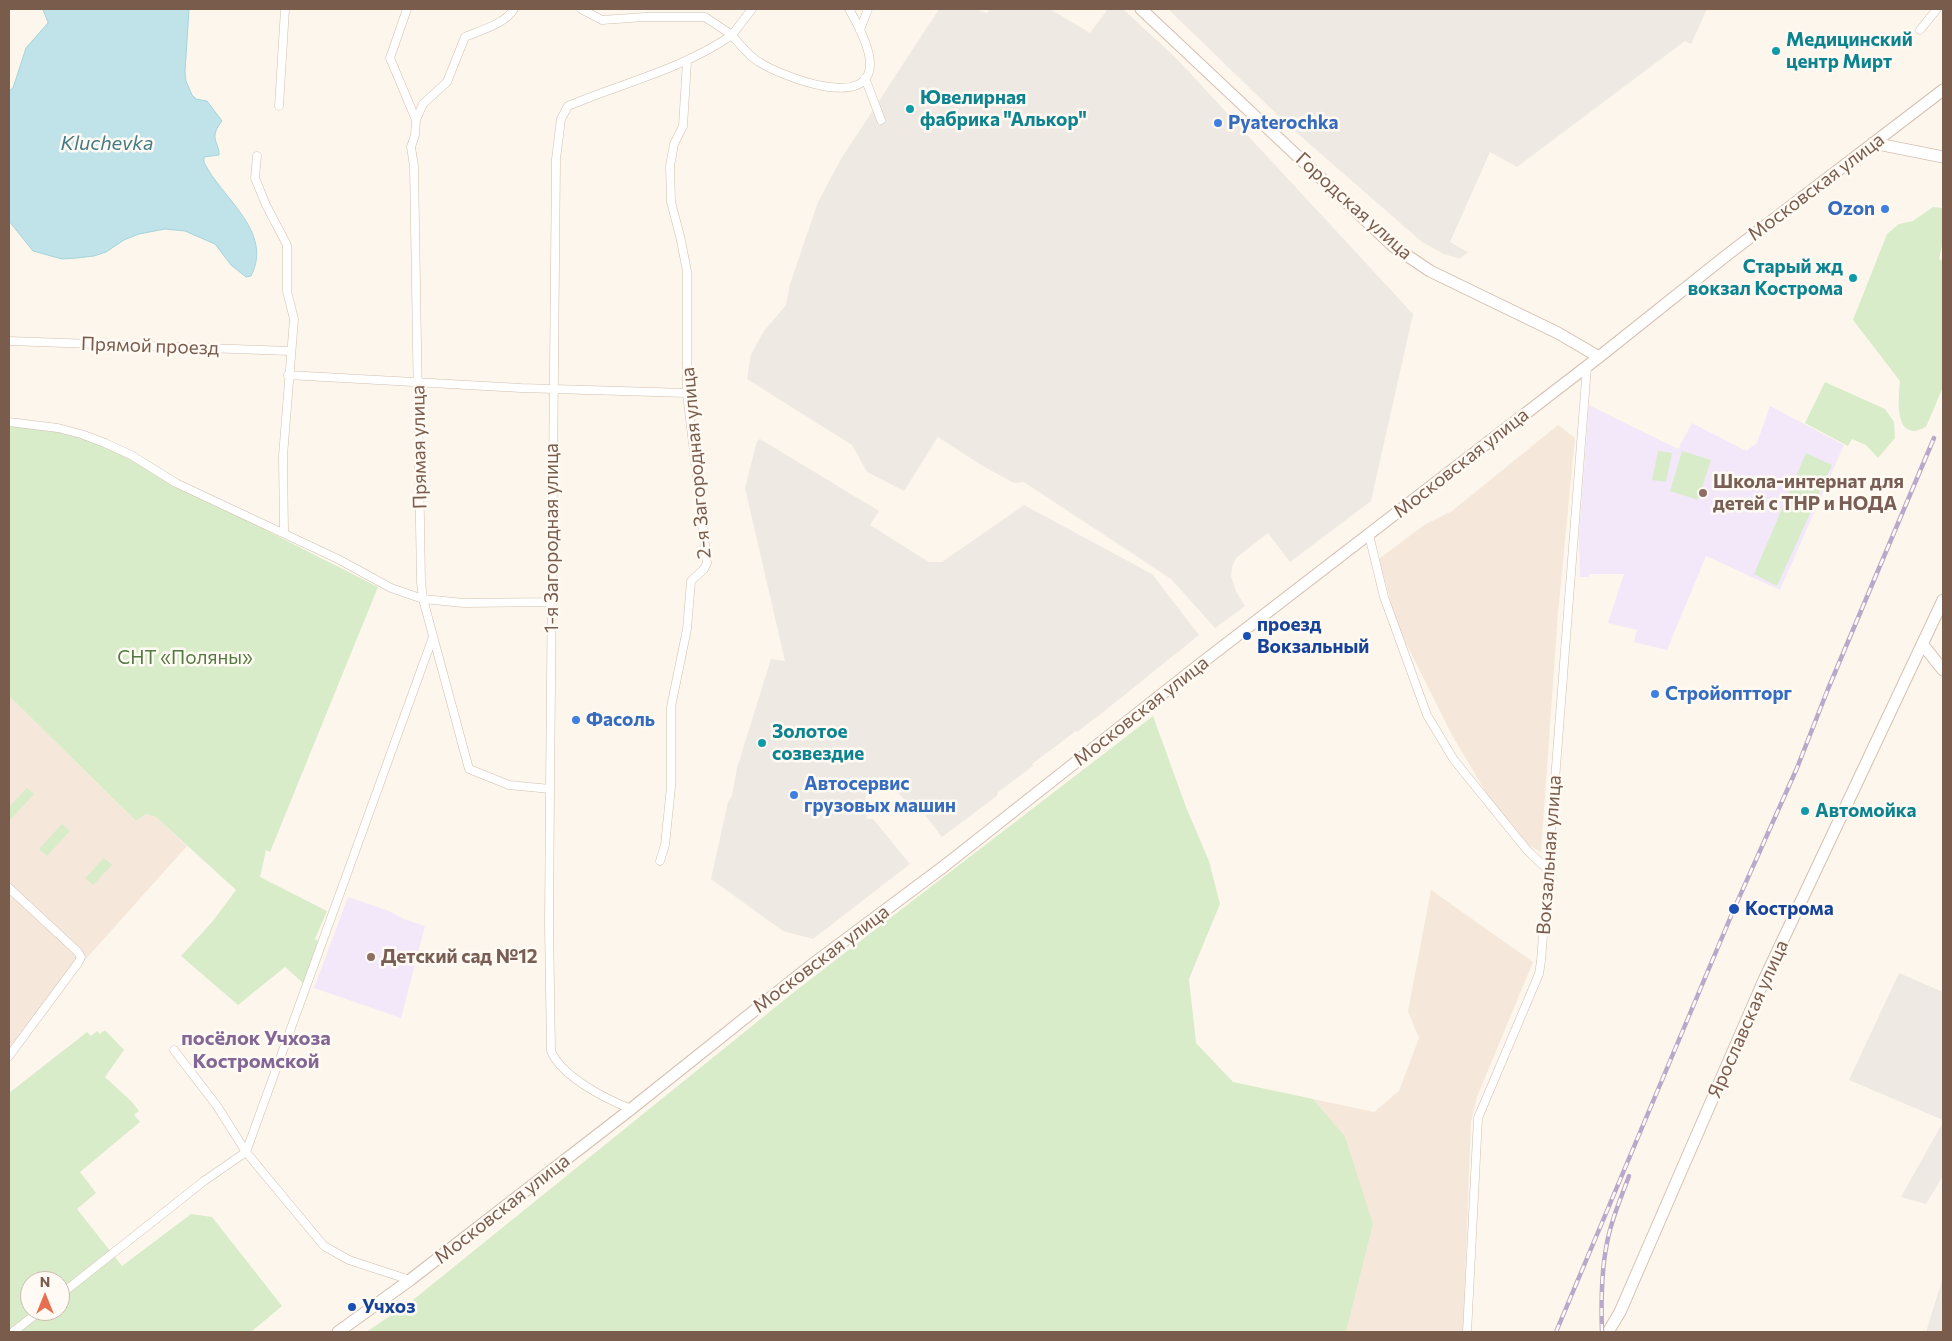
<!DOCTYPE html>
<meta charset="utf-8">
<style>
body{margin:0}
#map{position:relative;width:1952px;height:1341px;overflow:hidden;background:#fdf6ec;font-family:Commissioner,sans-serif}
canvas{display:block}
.frame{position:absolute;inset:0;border:10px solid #7a5c4d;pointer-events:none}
.north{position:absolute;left:20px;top:1271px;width:50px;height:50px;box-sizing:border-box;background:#fffaf3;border:1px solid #cabbb1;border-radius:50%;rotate:0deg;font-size:14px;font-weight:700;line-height:20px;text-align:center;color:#7a5c4d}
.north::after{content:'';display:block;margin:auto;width:18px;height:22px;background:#e76f51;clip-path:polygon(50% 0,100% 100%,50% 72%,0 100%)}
</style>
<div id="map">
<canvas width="1952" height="1341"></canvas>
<div class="frame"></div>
<div class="north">N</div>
</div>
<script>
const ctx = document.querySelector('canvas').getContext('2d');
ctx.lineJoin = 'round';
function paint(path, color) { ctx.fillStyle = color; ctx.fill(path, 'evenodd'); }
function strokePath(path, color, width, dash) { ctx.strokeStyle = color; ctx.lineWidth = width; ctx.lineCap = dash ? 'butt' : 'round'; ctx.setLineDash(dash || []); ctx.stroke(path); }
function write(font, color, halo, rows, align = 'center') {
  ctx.font = font + ' Commissioner,sans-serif'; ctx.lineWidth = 5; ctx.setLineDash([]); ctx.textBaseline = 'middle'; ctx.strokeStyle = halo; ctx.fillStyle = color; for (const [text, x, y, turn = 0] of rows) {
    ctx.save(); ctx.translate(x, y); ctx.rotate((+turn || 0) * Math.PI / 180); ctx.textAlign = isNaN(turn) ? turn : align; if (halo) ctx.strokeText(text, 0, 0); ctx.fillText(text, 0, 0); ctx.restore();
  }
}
const residential = new Path2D(`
 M1558,425L1575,438L1558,613L1541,852L1525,843L1494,806L1452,735L1397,625L1379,559L1424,525L1452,511Z
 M9,696L136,821L146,814L156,817L187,846L85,960L9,1063Z
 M1431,890L1533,962L1477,1097L1471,1122L1463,1332H1346L1373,1224L1313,1099L1374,1112L1399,1091L1419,1038L1408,1011Z`);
const industrial = new Path2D(`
 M939,9H975L987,13L990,9H1050L1090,33L1108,9H1123L1177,59L1413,314L1371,501L1290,562L1268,533L1236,558L1232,567L1231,576L1236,591L1245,606L1215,628L1171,579L1024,482L1014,483L981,465L938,437L904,491L867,472L852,445L747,379L751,354L764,331L786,305L790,284L818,202L841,159Z
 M1168,9H1707L1691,44L1685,41L1517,167L1490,152L1450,242L1468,252L1460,259L1444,254L1422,242L1289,126Z
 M760,439L879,511L870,525L929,562H942L1024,505L1152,574L1199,635L1102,713L1077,732L1076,731L1032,764L1033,766L997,793L998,795L942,837L922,811L917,812L886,781L865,797L868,813L866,819H873L910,864L813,939L783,931L711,879L728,802L732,796L737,768L771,659L785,661L745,488L757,441Z
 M1899,973L1943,992V1120L1849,1080Z
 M1943,1122V1176L1926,1204L1901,1197Z
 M1943,1277V1332H1926Z`);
const education = new Path2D(`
 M1589,405L1678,449L1692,423L1746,451L1757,443L1770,406L1844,445L1780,590L1706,556L1667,650L1634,642L1637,630L1608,623L1624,574H1589V577H1580L1579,535Z
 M348,897L389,911L404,919L425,926L401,1018L314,988Z`);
const green = new Path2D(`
 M1933,207L1943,208V241L1939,259L1943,261V387L1926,427C1923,428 1918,431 1914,431C1894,431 1899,393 1900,381L1853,320L1887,234L1899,224L1913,221Z
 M1825,382L1885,409L1894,422L1895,438L1878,458L1866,445L1852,439L1848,446L1805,423Z
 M9,426C34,428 60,430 85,439C131,455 171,483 215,506L230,512L378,587L270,852L266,850L260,877L327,911L315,939L318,941L303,983L285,967L238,1005L181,956L212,922L236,890L156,817L146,814L136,821L9,696Z
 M1658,451L1672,453L1666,482L1652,480Z
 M1682,451L1711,460L1698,500L1670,491Z
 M1806,453L1832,465L1777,586L1754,574Z
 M1153,716L1186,807L1209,861L1220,904L1189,979L1196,1043L1233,1082L1313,1099L1345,1137L1373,1224L1346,1332H366L408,1304L794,992Z
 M27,788L34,794L11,819L9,817V807Z
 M62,824L70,831L47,856L39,849Z
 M104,858L112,865L93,885L85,878Z
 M105,1030L124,1050L105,1077L131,1101L139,1111L134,1115L140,1122L80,1172L96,1193L77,1209L122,1266L191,1214L212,1217L282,1306L251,1332H9V1093L87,1032L91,1036L97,1031L100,1034ZM30,1281H60V1311H30Z`);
const water = new Path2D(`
 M43,9H189L185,72L186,81L192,95L196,99L207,101L222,121C220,124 217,127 216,131C212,140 220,146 219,155L204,157V162C221,198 274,231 251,276L246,277L231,265L215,244L185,231L165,229L139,234L124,240L106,252L94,256L77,258L62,259L33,251L9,221V91L13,88L26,48L48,23Z`);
const street = new Path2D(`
 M407,9L390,58L416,120
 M514,9C505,24 481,30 465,37L447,82L423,104L416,120L415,135L411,147L414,166L421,582L423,599L469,769L509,785L550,789
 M581,9L602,20L645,17H705L732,35L752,9
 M860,30L868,9
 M1920,30L1937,9
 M865,78L881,120
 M279,106L285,9
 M257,156L255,178L266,205L287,245V291L294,319L283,456L284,533
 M9,341L290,351
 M288,375L521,388L687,393
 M9,422L58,428L81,434L105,443L131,455L176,483L338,559L391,588L423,599L464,603L551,602
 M1369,535L1384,597L1427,715L1454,760L1527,850L1548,870
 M660,861L665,845L671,787V707L687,629L691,581L704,569L707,563L687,393V271L680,236L671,202L670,166L674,144L683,126L687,61
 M9,888L78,952L81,957L78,963L9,1056
 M174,1050L217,1106L246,1152L324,1246L349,1260L410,1280
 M631,1109C606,1099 562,1077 551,1051L549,925L550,789L556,159L561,119L568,106C622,83 683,69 732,35C740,45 749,56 759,62C779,75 872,113 870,62C869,46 857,23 849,9
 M60,1295L204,1181L246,1152L433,637
 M13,1332L40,1311
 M1467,1332L1478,1118L1539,974L1541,961L1587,366`);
const secondary = new Path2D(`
 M1141,9L1393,246L1430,271L1558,333L1599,357
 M1873,143L1943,157
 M1923,645L1943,670
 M338,1332L410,1280L631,1109L809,967L943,867L1195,668L1599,357L1727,255L1943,90
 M1608,1332L1620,1312L1764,980L1943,600`);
const rail = new Path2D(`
 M1556,1332L1734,909L1797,768L1828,689L1934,438
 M1602,1332C1601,1303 1601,1272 1607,1243C1611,1220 1621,1198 1629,1176`);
const markers = [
 [1776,51,5,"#0f9aa8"],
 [910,109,5,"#0f9aa8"],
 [1218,123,5,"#3f7fe0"],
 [1885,209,5,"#3f7fe0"],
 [1853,278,5,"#0f9aa8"],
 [1703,493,5,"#8d6e63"],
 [1247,636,5,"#1a4fb4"],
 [1655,694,5,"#3f7fe0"],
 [576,720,5,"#3f7fe0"],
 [762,743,5,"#0f9aa8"],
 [794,795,5,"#3f7fe0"],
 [1805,811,5,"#0f9aa8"],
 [1734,909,6,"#1a4fb4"],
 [371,957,5,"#8d6e63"],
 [352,1307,5,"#1a4fb4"]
];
const cultureNames = [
 ["Медицинский",1786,40],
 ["центр Мирт",1786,62],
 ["Ювелирная",920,98],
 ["фабрика \"Алькор\"",920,120],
 ["Старый жд",1843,267,"right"],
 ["вокзал Кострома",1843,289,"right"],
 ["Золотое",772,732],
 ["созвездие",772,754],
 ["Автомойка",1815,811]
];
const shopNames = [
 ["Pyaterochka",1228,123],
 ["Ozon",1875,209,"right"],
 ["Стройоптторг",1665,694],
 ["Фасоль",586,720],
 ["Автосервис",804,784],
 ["грузовых машин",804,806]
];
const streetNames = [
 ["Московская улица",1816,187,-37],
 ["Городская улица",1354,206,42],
 ["Прямой проезд",150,346,2],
 ["Прямая улица",419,447,-91],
 ["2-я Загородная улица",696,463,-95],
 ["Московская улица",1461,463,-38],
 ["1-я Загородная улица",552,538,-90],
 ["Московская улица",1141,711,-38],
 ["Вокзальная улица",1549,855,-86],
 ["Московская улица",821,959,-37],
 ["Ярославская улица",1748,1019,-66],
 ["Московская улица",502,1209,-38]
];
const educationNames = [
 ["Школа-интернат для",1713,482],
 ["детей с ТНР и НОДА",1713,504],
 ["Детский сад №12",381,957]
];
const transitNames = [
 ["проезд",1257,625],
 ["Вокзальный",1257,647],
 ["Кострома",1745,909],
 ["Учхоз",362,1307]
];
const parkNames = [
 ["СНТ «Поляны»",185,658]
];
const waterNames = [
 ["Kluchevka",107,143]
];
const neighbourhoodNames = [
 ["посёлок Учхоза",256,1038],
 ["Костромской",256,1061]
];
paint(residential, '#f5e8da');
paint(industrial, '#efe9e4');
paint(education, '#f3e8fa');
paint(green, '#d8ecc9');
paint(water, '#bfe3e8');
strokePath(water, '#a5d3da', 1);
strokePath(street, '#d1beb0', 9);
strokePath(secondary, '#d6c0b0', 13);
strokePath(street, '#fff', 8);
strokePath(secondary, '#fff', 11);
strokePath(rail, '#b9a8c9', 4.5);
strokePath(rail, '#fffaf3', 2.5, [8]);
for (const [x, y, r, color] of markers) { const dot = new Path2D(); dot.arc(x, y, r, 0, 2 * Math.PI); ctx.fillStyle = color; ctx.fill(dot); strokePath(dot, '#fffaf3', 2); }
write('bold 19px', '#0d838f', '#fffaf3', cultureNames, 'left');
write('bold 19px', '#366cbe', '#fffaf3', shopNames, 'left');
write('19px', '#7a5c4d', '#fffaf3', streetNames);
write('bold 19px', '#785e54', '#fffaf3', educationNames, 'left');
write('bold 19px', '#164399', '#fffaf3', transitNames, 'left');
write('19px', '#537a41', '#fffaf3', parkNames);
write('italic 20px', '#437c86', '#fffaf3', waterNames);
write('bold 20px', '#846695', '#fffaf3', neighbourhoodNames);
</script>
